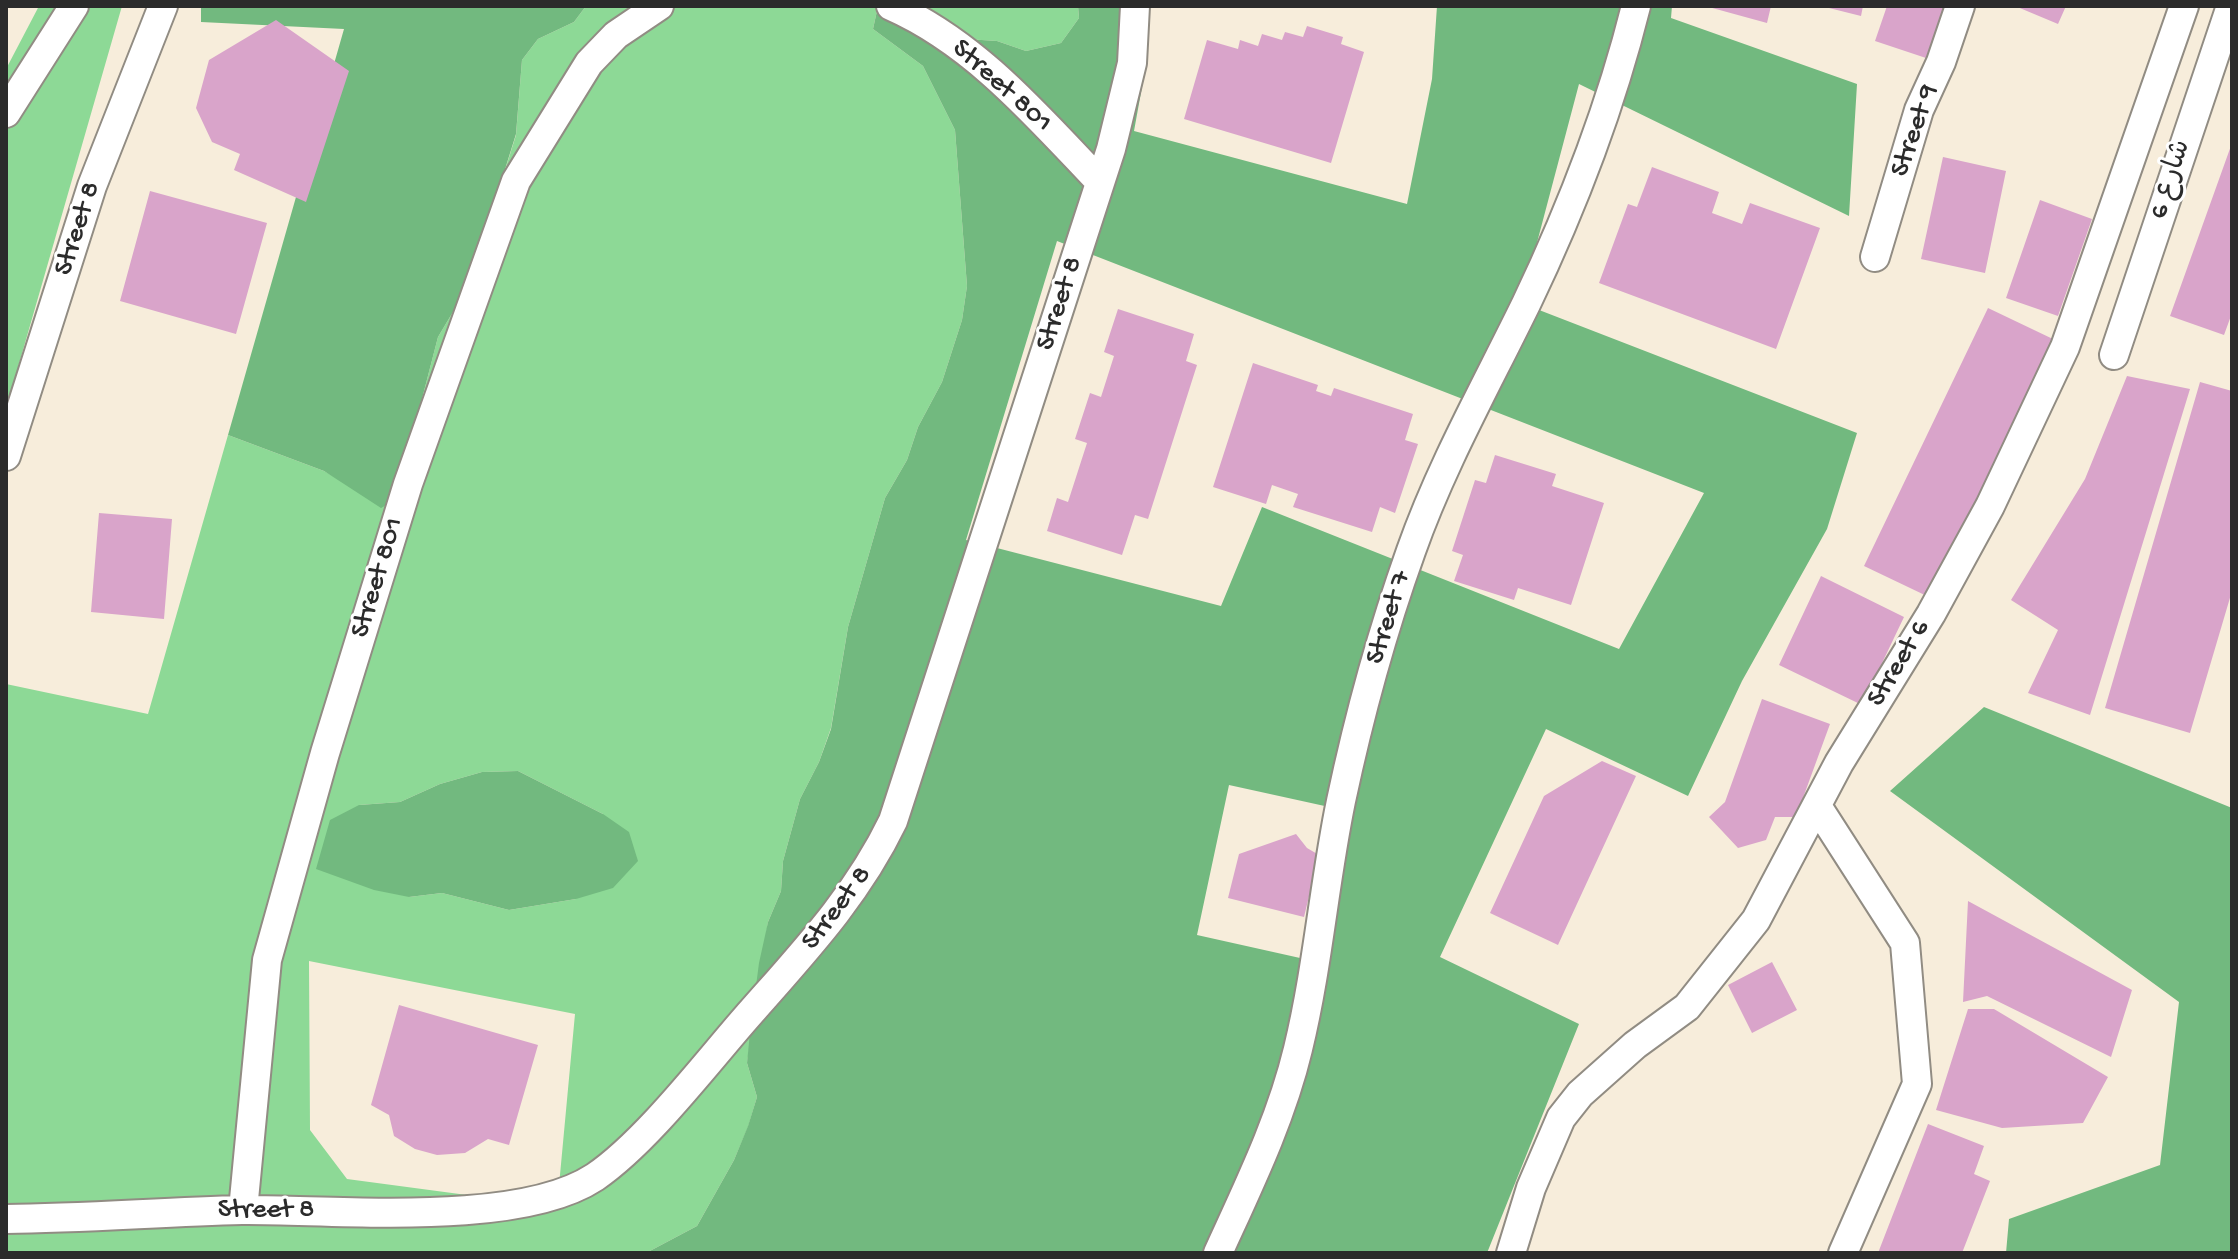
<!DOCTYPE html>
<meta charset="utf-8">
<style>
body{margin:0}
#map{position:relative;width:2238px;height:1259px;overflow:hidden;background:#f7eddb;font-family:"Gochi Hand",sans-serif}
canvas{display:block}
.frame{position:absolute;inset:0;border:8px solid #2b2b2b;pointer-events:none}
</style>
<div id="map">
<canvas width="2238" height="1259"></canvas>
<div class="frame"></div>
</div>
<script>
const ctx = document.querySelector('canvas').getContext('2d');
ctx.lineJoin = 'round';
function paint(path, color) { ctx.fillStyle = color; ctx.fill(path, 'evenodd'); }
function strokePath(path, color, width, dash) { ctx.strokeStyle = color; ctx.lineWidth = width; ctx.lineCap = dash ? 'butt' : 'round'; ctx.setLineDash(dash || []); ctx.stroke(path); }
function write(font, color, halo, rows, align = 'center') {
  ctx.font = font + ' "Gochi Hand","Playpen Sans Arabic",sans-serif'; ctx.lineWidth = 6; ctx.setLineDash([]); ctx.textBaseline = 'middle'; ctx.strokeStyle = halo; ctx.fillStyle = color; for (const [text, x, y, turn = 0] of rows) {
    ctx.save(); ctx.translate(x, y); ctx.rotate((+turn || 0) * Math.PI / 180); ctx.textAlign = isNaN(turn) ? turn : align; if (halo) ctx.strokeText(text, 0, 0); ctx.fillText(text, 0, 0); ctx.restore();
  }
}
const green = new Path2D(`
 M39,6H122L6,409V69Z
 M586,6H878L873,29L923,66L955,130L967,286L962,320L942,382L918,427L907,460L885,498L848,627L831,728L819,762L800,799L783,861L781,891L768,922L747,1063L757,1097L748,1127L734,1160L697,1226L646,1253H6V684L148,714L228,435L324,471L351,486L419,432L423,395L438,337L469,285L516,135L522,60L538,39L574,22ZM518,771L603,814L576,899L509,910L442,893L409,897L359,805L400,802L440,784L482,772ZM309,961L575,1014L557,1207L347,1179L310,1130Z
 M923,6H1078L1079,18L1061,43L1026,51L997,41L966,39L938,24Z`);
const forest = new Path2D(`
 M201,6H586L574,22L538,39L522,60L516,134L469,285L438,337L423,395L408,493L381,508L324,471L228,435L344,29L201,22Z
 M878,6H923L938,24L966,39L997,41L1026,51L1061,43L1079,18L1078,6H1144L1146,65L1134,131L1407,204L1432,79L1437,6H1672L1671,18L1857,84L1849,216L1579,84L1521,303L1857,433L1827,529L1742,681L1688,796L1546,729L1440,957L1579,1024L1487,1253H646L697,1226L734,1160L748,1126L757,1097L747,1063L750,1032L759,963L768,922L781,891L783,861L800,799L819,762L831,729L848,627L885,498L907,460L918,427L942,382L962,320L967,286L955,130L923,66L873,29ZM1057,241L1704,493L1619,649L1262,507L1221,606L966,540ZM1229,785L1352,812L1318,962L1197,935Z
 M1984,707L2232,808V1253H2006L2009,1219L2160,1165L2179,1002L1890,791Z
 M518,771L603,814L629,832L638,861L613,888L576,899L509,910L442,893L409,897L374,890L316,869L330,820L359,805L400,802L440,784L482,772Z`);
const building = new Path2D(`
 M1705,6H1771L1767,23Z
 M1821,6H1863L1861,16Z
 M1887,6H1950L1932,60L1875,41Z
 M2015,6H2066L2058,24Z
 M276,20L349,71L306,202L234,170L240,154L212,142L196,108L209,60Z
 M1307,26L1343,37L1341,44L1364,52L1331,163L1184,119L1207,40L1238,49L1240,40L1258,46L1262,34L1282,40L1285,32L1303,37Z
 M2232,143V313L2224,335L2170,316Z
 M1943,157L2006,171L1985,273L1921,259Z
 M1652,167L1719,192L1712,213L1742,224L1750,203L1820,228L1776,349L1599,283L1628,204L1637,207Z
 M150,191L267,223L236,334L120,301Z
 M2040,200L2092,219L2058,316L2006,298Z
 M1988,308L2055,340L1931,598L1864,566Z
 M1118,309L1194,334L1186,361L1197,365L1148,519L1135,515L1122,555L1047,531L1057,498L1068,502L1087,443L1075,439L1090,393L1101,397L1114,356L1104,352Z
 M1253,363L1318,385L1316,391L1331,396L1334,388L1413,414L1405,440L1418,444L1395,513L1380,507L1372,532L1293,507L1298,494L1272,485L1266,504L1213,487Z
 M2127,376L2190,389L2090,715L2028,693L2058,630L2011,600L2085,479Z
 M2200,382L2232,391V591L2190,733L2105,708Z
 M1495,455L1556,474L1552,486L1604,503L1571,605L1518,588L1514,600L1454,581L1463,555L1452,551L1475,480L1486,483Z
 M99,513L172,519L164,619L91,612Z
 M1821,576L1904,617L1862,705L1779,665Z
 M1762,699L1830,724L1796,817H1775L1766,840L1738,848L1709,817L1725,802Z
 M1602,761L1636,776L1558,945L1490,913L1544,796Z
 M1296,834L1307,848L1319,855L1304,917L1228,898L1239,854Z
 M1968,901L2132,990L2111,1057L1987,996L1963,1002Z
 M1772,962L1797,1010L1752,1033L1728,985Z
 M399,1005L538,1045L509,1145L488,1139L465,1153L437,1155L415,1149L394,1136L389,1115L371,1105Z
 M1968,1009H1994L2108,1077L2083,1123L2002,1128L1936,1110Z
 M1928,1124L1984,1146L1974,1174L1990,1181L1962,1253H1878Z`);
const minor = new Path2D(`
 M891,6C975,43 1038,117 1100,182
 M6,113L74,6
 M1875,257L1919,110L1941,62L1960,6
 M2114,355L2231,6
 M6,456L92,186L163,6
 M1817,806L1905,943L1917,1084L1843,1253
 M243,1210L267,960L325,753L408,484L516,181L589,63L616,35L659,6
 M6,1219C85,1218 164,1212 242,1210C334,1209 518,1228 595,1177C646,1142 704,1066 745,1019C801,955 856,898 893,821L1111,149L1132,63L1135,6
 M1218,1253C1248,1187 1281,1120 1298,1049C1318,967 1324,883 1341,801C1359,716 1382,632 1411,551C1441,466 1486,386 1526,304C1572,208 1610,110 1636,6
 M1511,1253L1531,1188L1561,1118L1580,1094L1635,1045L1687,1007L1756,920L1839,763L1931,614L1990,506L2065,347L2184,6`);
const streetNames = [
 ["Street 801",1001,87,42],
 ["Street 9",1916,131,-71],
 ["شارع 6",2172,180,-72],
 ["Street 8",79,229,-72],
 ["Street 8",1061,304,-72],
 ["Street 801",379,578,-73],
 ["Street 7",1390,618,-73],
 ["Street 6",1900,664,-59],
 ["Street 8",838,909,-53],
 ["Street 8",266,1212]
];
paint(green, '#8dd996');
paint(forest, '#72b97f');
paint(building, '#d9a4ca');
strokePath(minor, '#918c83', 32);
strokePath(minor, '#fff', 28);
write('28px', '#2b2b2b', '#fff', streetNames);
</script>
